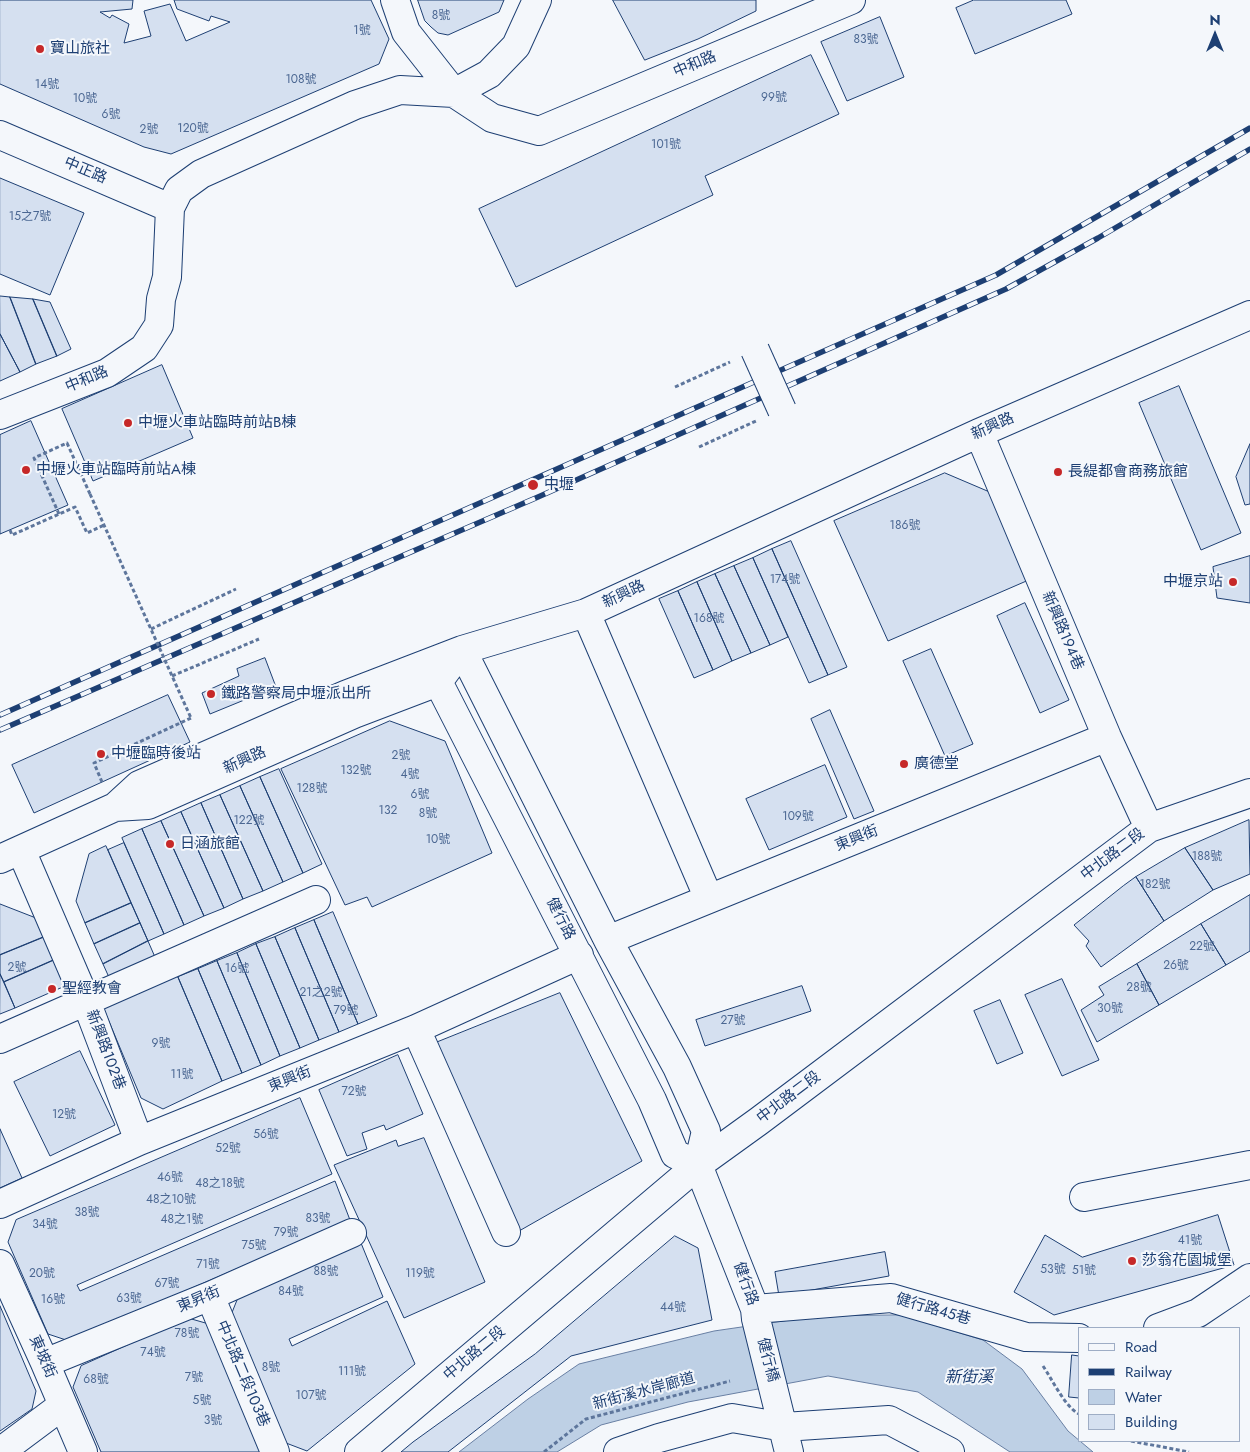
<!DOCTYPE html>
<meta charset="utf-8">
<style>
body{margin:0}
#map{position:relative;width:1250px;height:1452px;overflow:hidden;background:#f4f7fb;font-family:Jost,sans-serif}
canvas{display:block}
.legend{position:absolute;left:1078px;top:1327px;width:162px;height:115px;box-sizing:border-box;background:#f4f7fb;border:1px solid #9eadc5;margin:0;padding:6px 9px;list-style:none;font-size:15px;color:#1d3f73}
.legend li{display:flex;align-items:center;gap:10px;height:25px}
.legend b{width:25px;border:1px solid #9eadc5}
.north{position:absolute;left:1190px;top:10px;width:50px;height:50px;-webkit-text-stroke:4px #f4f7fb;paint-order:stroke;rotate:0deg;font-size:14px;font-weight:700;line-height:20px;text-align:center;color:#1d3f73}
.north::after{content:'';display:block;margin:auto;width:18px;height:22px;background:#1d3f73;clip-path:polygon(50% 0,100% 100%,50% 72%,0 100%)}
</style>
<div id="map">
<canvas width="1250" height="1452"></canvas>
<ul class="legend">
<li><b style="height:6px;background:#f4f7fb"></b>Road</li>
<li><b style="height:6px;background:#1d3f73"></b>Railway</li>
<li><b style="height:14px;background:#bed0e5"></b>Water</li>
<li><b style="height:14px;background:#d5e0f0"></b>Building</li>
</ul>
<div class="north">N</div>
</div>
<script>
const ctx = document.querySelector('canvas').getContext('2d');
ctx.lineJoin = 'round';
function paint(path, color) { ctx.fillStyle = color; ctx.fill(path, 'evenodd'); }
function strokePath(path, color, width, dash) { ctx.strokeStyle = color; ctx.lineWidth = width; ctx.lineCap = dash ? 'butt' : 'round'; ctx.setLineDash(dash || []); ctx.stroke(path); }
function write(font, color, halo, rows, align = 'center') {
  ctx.font = font + ' Jost,"Noto Sans TC",sans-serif'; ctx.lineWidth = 4; ctx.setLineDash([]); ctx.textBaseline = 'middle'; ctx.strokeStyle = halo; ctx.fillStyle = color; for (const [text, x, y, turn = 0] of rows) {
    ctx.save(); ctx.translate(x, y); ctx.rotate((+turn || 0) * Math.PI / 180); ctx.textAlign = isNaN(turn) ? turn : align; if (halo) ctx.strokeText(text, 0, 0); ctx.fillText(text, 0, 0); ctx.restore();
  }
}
const water = new Path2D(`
 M901,1315L983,1340L1022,1369L1068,1431L1093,1452H1010L918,1392L828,1376L688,1402L601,1425L557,1452H459L528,1399L579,1364L714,1331L817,1316Z`);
const building = new Path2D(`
 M0,0H133L132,9L100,12L110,18L112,15L129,24L124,43L151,36L144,11L170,4L186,41L230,22L211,16L209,21L177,9L174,0H371L389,39L379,64L171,154L144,147L0,84Z
 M418,0H504L499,12L448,35L438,33L431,27L425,21Z
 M613,0H756V11L698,39L645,60Z
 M974,0H1066L1072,14L975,54L956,8Z
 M880,17L904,77L847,101L821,42Z
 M811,55L839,114L705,176L713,195L516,287L479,209Z
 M0,178L84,213L50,295L0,274Z
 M0,296L10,297L36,364L20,372L0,334Z
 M10,297L33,299L57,356L36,364Z
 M33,299L50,302L71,349L57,356Z
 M0,334L20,372L0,381Z
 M162,365L193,438L93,481L62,409Z
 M1179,386L1241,533L1201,550L1139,403Z
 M31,421L68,505L0,534V435Z
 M1250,444V504L1245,505L1236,477Z
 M945,473L992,493L1031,579L888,641L834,521Z
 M791,541L847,667L828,675L772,549Z
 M772,549L828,675L809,683L753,558Z
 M1250,556V603L1217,598L1213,567Z
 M753,558L788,637L770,645L734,566Z
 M734,566L770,645L751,653L715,574Z
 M715,574L751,653L732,661L697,582Z
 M697,582L732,661L713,670L678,591Z
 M678,591L713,670L694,678L659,599Z
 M1025,603L1069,700L1040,713L997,616Z
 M931,649L973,744L945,756L903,661Z
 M265,658L276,687L210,714L202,693L239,676L237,669Z
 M168,695L190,742L34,813L12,765Z
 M830,710L874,811L854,819L811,719Z
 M390,721L445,741L492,853L372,907L367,897L345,905L281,769Z
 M825,765L847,817L769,850L746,799Z
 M279,769L322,864L303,873L260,777Z
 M260,777L303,873L283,882L240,786Z
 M240,786L283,882L263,891L220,795Z
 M220,795L263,891L243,899L201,803Z
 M201,803L243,899L224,908L181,812Z
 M181,812L224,908L204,916L161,821Z
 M1249,820L1250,874L1213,890L1185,848Z
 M161,821L204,916L184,925L142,829Z
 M142,829L184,925L164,934L122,838Z
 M124,843L164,934L148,941L108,850Z
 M106,846L131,903L85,923L76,901L89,854Z
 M1185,848L1213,890L1164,921L1136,877Z
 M1136,877L1164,921L1101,967L1086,946L1089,941L1074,925L1123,886Z
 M1250,895V951L1226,965L1201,924Z
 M131,903L140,923L94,944L85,923Z
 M0,904L36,918L44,937L0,955Z
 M333,912L377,1016L358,1024L314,920Z
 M314,920L358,1024L339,1032L295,928Z
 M140,923L148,941L103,964L94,944Z
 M1201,924L1226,965L1159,1005L1137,964Z
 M295,928L339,1032L319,1040L275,937Z
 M44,937L54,960L4,982L0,974V955Z
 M275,937L319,1040L300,1048L256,944Z
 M148,941L158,964L112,984L103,964Z
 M256,944L300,1048L280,1056L237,953Z
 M237,953L280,1056L261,1065L217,961Z
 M54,960L65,986L15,1008L4,982Z
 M217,961L261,1065L242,1073L198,969Z
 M1137,964L1159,1005L1097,1042L1081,1010L1104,995L1099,987Z
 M174,968L222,1081L163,1109L141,1098L100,1000Z
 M198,969L242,1073L222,1081L178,977Z
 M0,974L15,1008L0,1014Z
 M1062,979L1099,1060L1062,1076L1025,995Z
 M802,986L811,1011L705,1046L696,1020Z
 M560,993L642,1161L505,1239L418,1050Z
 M1000,1000L1023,1053L997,1064L974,1011Z
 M80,1051L115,1125L50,1156L14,1082Z
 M398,1055L423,1114L386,1130L384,1125L362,1133L367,1149L347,1156L319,1090Z
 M300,1098L332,1174L77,1285L80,1291L335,1181L350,1220L69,1341L48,1334L8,1242L16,1220Z
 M0,1129L22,1178L0,1188Z
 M424,1138L485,1282L404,1318L334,1165L396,1140L398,1146Z
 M1218,1215L1234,1265L1054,1315L1014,1292L1045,1235L1082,1257Z
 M675,1236L698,1248L712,1320L571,1356L448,1452H401L413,1442L535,1354Z
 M361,1243L383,1297L289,1339L292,1346L387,1301L415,1364L307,1451L286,1443L231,1315L239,1295Z
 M885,1252L889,1276L779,1296L775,1272Z
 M0,1306L36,1391L32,1409L0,1431Z
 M188,1318L209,1324L261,1452H101L73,1387L81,1366Z
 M1072,1355L1079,1356V1398L1069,1397Z`);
const path = new Path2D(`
 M675,387L730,362
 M699,447L756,421
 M59,514L34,458L67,443L90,494
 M10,530L12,535L75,507L87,533L104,525
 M151,629L236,589
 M172,676L259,639
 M102,782L94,763L191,718
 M1043,1366C1052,1379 1065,1407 1079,1414
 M1131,1441L1189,1452
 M544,1452L586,1419L730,1381`);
const minor = new Path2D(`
 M395,0L406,32L454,93L492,118L539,131L851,0
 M454,93L489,74L516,46L537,0
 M0,135L170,208
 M0,415L107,373L144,348L159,325L161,299L167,277L170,208L179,190L201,174L355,105L400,90L454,93
 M979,433L1107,737L1149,828
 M586,613L709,899
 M462,650L608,940L677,1067L706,1131L698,1165L755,1309L756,1319L789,1452
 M429,664L652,1100L675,1154L698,1165
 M115,807L139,785L289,719L345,695L462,650L586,613L979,433L1250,315
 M21,850L86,1001L139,1141
 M0,859L115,807L148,805L354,714L438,682L449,667
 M608,940L1107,737
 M416,1029L506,1232
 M0,1039L316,900
 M1084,1197L1250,1165
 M0,1204L139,1141L416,1029L579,955
 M0,1264L45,1363L83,1452
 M210,1296L275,1452
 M755,1309L891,1298L1026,1337L1079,1338
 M1158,1328L1198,1313L1250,1278
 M45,1363L210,1296L352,1233
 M0,1452L63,1405
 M359,1452L698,1165L759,1121L1149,828L1250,793
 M618,1452L659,1438L732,1418L784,1427L889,1420L950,1452`);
const rail = new Path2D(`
 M0,715L996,275L1250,128
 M0,730L538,497L1006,289L1098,238L1250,149`);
const pathBridge = new Path2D(`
 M90,494L191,718`);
const minorBridge = new Path2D(`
 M755,350L782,410`);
const markers = [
 [40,49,5,"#c62828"],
 [128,423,5,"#c62828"],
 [26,470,5,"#c62828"],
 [1058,472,5,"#c62828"],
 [533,485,6,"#c62828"],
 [1233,582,5,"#c62828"],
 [211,694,5,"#c62828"],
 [101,754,5,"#c62828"],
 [904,764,5,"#c62828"],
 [170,844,5,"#c62828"],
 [52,989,5,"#c62828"],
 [1132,1261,5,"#c62828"]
];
const numberNames = [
 ["8號",441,16],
 ["1號",362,31],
 ["83號",866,40],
 ["108號",301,80],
 ["14號",47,85],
 ["99號",774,98],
 ["10號",85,99],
 ["6號",111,115],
 ["120號",193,129],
 ["2號",149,130],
 ["101號",666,145],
 ["15之7號",30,217],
 ["186號",905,526],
 ["174號",785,580],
 ["168號",709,619],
 ["2號",401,756],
 ["132號",356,771],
 ["4號",410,775],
 ["128號",312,789],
 ["6號",420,795],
 ["132",388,811],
 ["8號",428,814],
 ["109號",798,817],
 ["122號",249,821],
 ["10號",438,840],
 ["188號",1207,857],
 ["182號",1155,885],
 ["22號",1202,947],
 ["26號",1176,966],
 ["2號",17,968],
 ["16號",237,969],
 ["28號",1139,988],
 ["21之2號",321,993],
 ["30號",1110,1009],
 ["79號",346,1011],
 ["27號",733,1021],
 ["9號",161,1044],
 ["11號",182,1075],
 ["72號",354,1092],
 ["12號",64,1115],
 ["56號",266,1135],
 ["52號",228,1149],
 ["46號",170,1178],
 ["48之18號",220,1184],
 ["48之10號",171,1200],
 ["38號",87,1213],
 ["83號",318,1219],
 ["48之1號",182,1220],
 ["34號",45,1225],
 ["79號",286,1233],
 ["41號",1190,1241],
 ["75號",254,1246],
 ["71號",208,1265],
 ["53號",1053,1270],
 ["51號",1084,1271],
 ["88號",326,1272],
 ["20號",42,1274],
 ["119號",420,1274],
 ["67號",167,1284],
 ["84號",291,1292],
 ["63號",129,1299],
 ["16號",53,1300],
 ["44號",673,1308],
 ["78號",187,1334],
 ["74號",153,1353],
 ["8號",271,1368],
 ["111號",352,1372],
 ["7號",194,1378],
 ["68號",96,1380],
 ["107號",311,1396],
 ["5號",202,1401],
 ["3號",213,1421]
];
const poiNames = [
 ["寶山旅社",50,49],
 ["中壢火車站臨時前站B棟",138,423],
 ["中壢火車站臨時前站A棟",36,470],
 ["長緹都會商務旅館",1068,472],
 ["中壢",544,485],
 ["中壢京站",1223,582,"right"],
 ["鐵路警察局中壢派出所",221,694],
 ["中壢臨時後站",111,754],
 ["廣德堂",914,764],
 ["日涵旅館",180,844],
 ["聖經教會",62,989],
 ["莎翁花園城堡",1142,1261]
];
const streetNames = [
 ["中和路",695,65,-23],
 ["中正路",85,171,23],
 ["中和路",87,380,-23],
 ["新興路",993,427,-24],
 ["新興路",624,595,-25],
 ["新興路194巷",1062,631,67],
 ["新興路",245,761,-24],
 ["東興街",857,839,-22],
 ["中北路二段",1113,855,-37],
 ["健行路",560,919,63],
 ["新興路102巷",105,1050,69],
 ["東興街",290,1080,-22],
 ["中北路二段",789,1098,-37],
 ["健行路",745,1284,70],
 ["東昇街",199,1300,-23],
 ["健行路45巷",933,1310,16],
 ["中北路二段",475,1354,-40],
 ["東坡街",42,1357,66],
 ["健行橋",767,1360,75],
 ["中北路二段103巷",242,1374,67],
 ["新街溪水岸廊道",644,1392,-15]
];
const waterNames = [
 ["新街溪",969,1378]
];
paint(water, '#bed0e5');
strokePath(water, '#687fa3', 1);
paint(building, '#d5e0f0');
strokePath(building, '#1d3f73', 1);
strokePath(minor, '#1d3f73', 30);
strokePath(path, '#5e769c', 3, [4, 2.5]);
strokePath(minor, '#f4f7fb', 28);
strokePath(rail, '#1d3f73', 5.5);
strokePath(rail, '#f4f7fb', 4, [11]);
strokePath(minorBridge, '#1d3f73', 30, []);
strokePath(pathBridge, '#5e769c', 3, [4, 2.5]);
strokePath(minorBridge, '#f4f7fb', 28);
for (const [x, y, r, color] of markers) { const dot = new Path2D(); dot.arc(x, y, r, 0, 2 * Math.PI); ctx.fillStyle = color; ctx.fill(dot); strokePath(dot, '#f4f7fb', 2); }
write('12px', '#4b6792', null, numberNames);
write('15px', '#1d3f73', '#f4f7fb', poiNames, 'left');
write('15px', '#1d3f73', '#f4f7fb', streetNames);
write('italic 16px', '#1d3f73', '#f4f7fb', waterNames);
</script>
